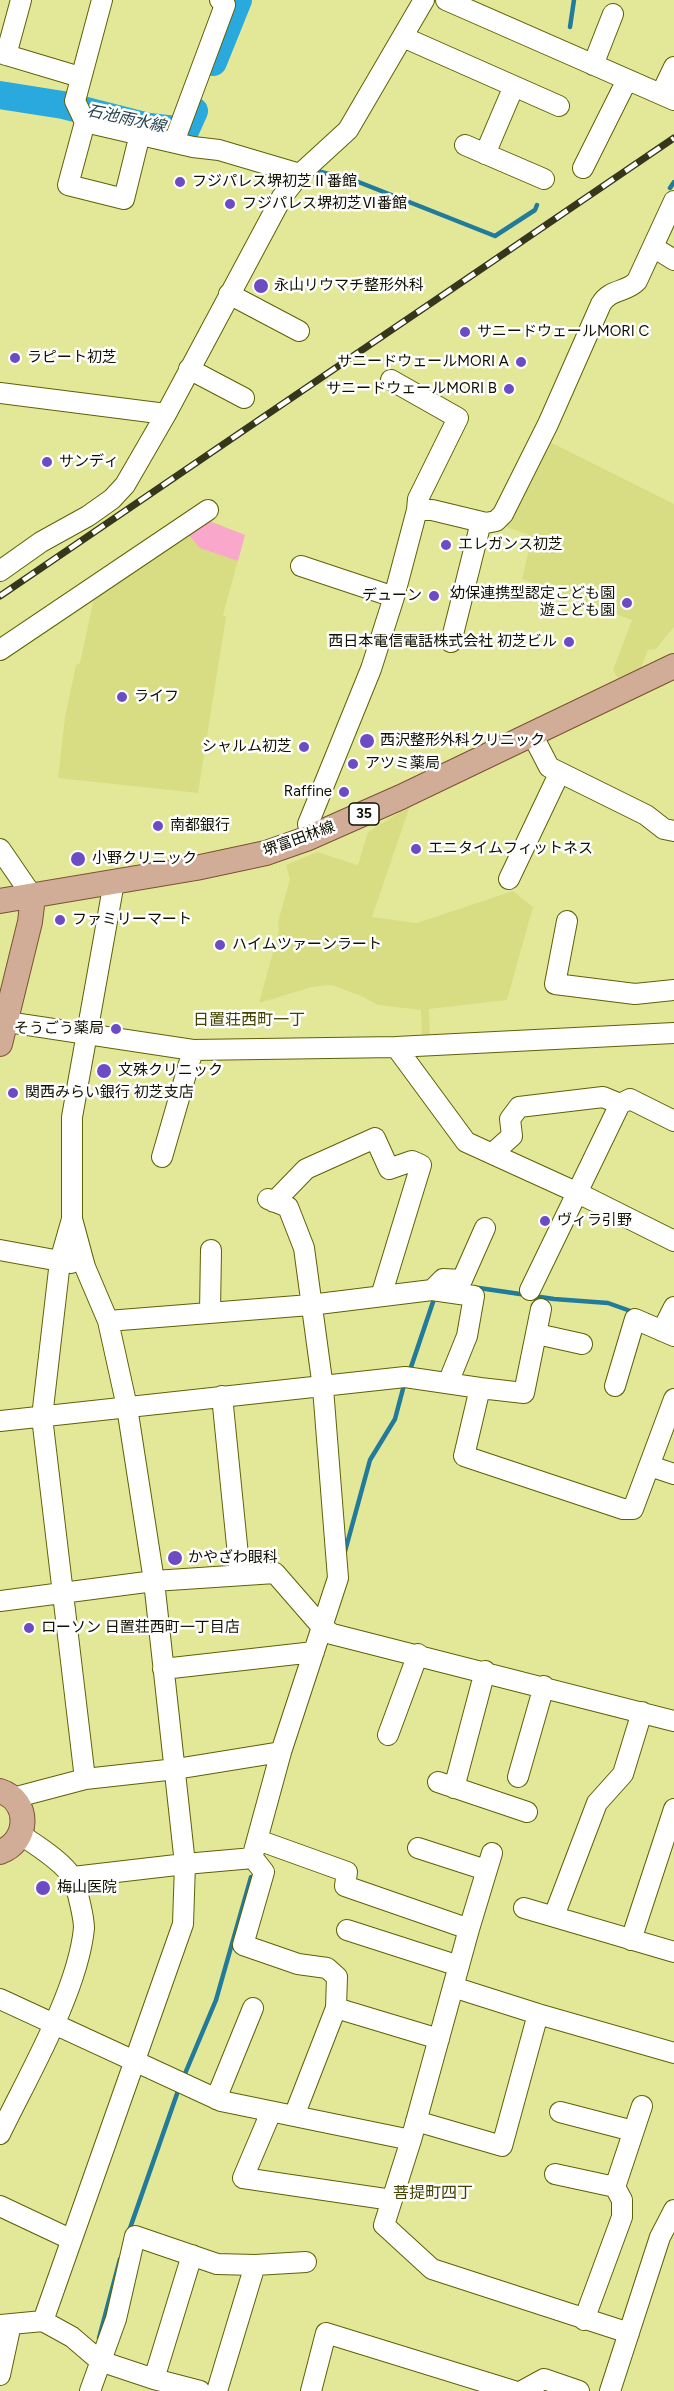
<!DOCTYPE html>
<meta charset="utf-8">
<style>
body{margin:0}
canvas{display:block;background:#e3e898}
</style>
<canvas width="674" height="2391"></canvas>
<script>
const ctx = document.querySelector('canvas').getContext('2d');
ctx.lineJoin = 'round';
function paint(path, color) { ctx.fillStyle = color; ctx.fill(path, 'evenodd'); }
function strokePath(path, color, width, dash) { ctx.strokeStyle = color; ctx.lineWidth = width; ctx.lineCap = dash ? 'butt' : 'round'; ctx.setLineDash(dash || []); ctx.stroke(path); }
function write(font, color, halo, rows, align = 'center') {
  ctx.font = font + ' Figtree,"Noto Sans JP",sans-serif'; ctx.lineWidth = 5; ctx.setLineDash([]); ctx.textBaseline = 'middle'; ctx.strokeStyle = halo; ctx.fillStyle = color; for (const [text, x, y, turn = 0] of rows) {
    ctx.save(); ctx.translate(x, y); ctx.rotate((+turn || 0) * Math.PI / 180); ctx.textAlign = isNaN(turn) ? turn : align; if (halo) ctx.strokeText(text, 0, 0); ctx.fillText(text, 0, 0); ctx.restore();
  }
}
const built = new Path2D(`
 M546,440L674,504V627L656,649L648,650L641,668L619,680L613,670L632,620L522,579L532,536L498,524Z
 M206,519L245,535L223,615L226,617L198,793L58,778L65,717L76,665L80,663L95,594Z
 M410,806L372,917L417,923L513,891L533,907L507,1000L429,1009L430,1040H422L421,1010L378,1005L359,995L331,985L312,987L259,1003L279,930L278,922L290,879L286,865L317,852L358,865L368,832Z`);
const green = new Path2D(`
 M206,520L245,535L238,561L200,548L187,533Z`);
const stream = new Path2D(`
 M570,27L574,0
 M317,171L356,181L495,236L535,210L537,205
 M670,188L674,182
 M479,1288L554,1299L608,1303L636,1313
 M409,1373L434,1299
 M344,1555L370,1460L395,1419L404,1385
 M184,2076L216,2000L251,1877
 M129,2231L178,2091
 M99,2338L120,2259`);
const river = new Path2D(`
 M213,62L238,0
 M0,95L63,105L149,127L185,131L194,111`);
const minor = new Path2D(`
 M102,0L75,101L85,122L193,147L219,150L300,174
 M446,0L674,100
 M403,37L559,106
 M0,53L80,77
 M6,55L21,0
 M593,65L613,14
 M661,94L674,67
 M85,122L68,185L124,199L140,134
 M174,142L225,5L220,0
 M465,145L544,179
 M485,154L514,86
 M583,168L627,80
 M653,247L674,260
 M229,294L299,331
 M189,369L244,398
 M391,380L458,418L418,499L417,510
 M0,393L166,414
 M301,566L394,597
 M0,571L41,542L88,516L112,499L125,485L166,414L282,197L300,174L348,130L424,0
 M451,642L481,522
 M0,650L208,510
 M532,734L549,767L646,815L664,829L674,831
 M311,837L308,824L371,669L394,597L417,510H432L486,523L496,521L503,514L548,424L601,304C611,288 626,293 637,281L674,201
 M0,849L33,897
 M509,879L559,774
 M567,921L555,984L635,994L674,990
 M0,1021L193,1050L396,1047L674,1033
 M396,1047L466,1142L578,1193L674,1241
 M493,1153L512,1136L510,1119L519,1107L603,1097L620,1104
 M162,1157L193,1050
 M274,1202L306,1169L375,1138L389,1169L412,1161L421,1165L381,1296
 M72,1219L60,1261L42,1417L85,1779
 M0,1250L71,1263
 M434,1288L443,1279L462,1280L485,1228
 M530,1290L620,1104L630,1099L674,1121
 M210,1312L211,1250
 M108,1321L310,1305L432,1290L474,1296L467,1336L448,1383
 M662,1331L674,1307
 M537,1334L582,1344
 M615,1386L635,1319L674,1336
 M480,1388L524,1393L541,1309
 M222,1396L240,1575
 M0,1421L405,1377L480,1388L464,1456L623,1509H633L674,1399
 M650,1466L674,1474
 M0,1601L154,1581L275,1573L322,1627L332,1634L674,1721
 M163,1669L314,1652
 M388,1735L418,1654
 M518,1777L544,1686
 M438,1782L527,1812
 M454,1788L485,1671
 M13,1798L85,1779L176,1769L281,1752L338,1578L323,1388L304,1248L288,1207L268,1199
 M258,1840L347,1872L345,1886L469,1929
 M418,1848L486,1870
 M254,1851L281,1752
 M492,1853L469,1929L411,2140L384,2225L432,2269L629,2333
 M73,1877L185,1864L253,1858L264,1872L243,1945L298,1964L327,1968L337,1977L336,2008L439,2039
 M524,1908L674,1952
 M554,1916L597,1803L623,1774L642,1712
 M347,1930L459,1966
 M631,1940L674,1809
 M453,1987L538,2014L674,2053
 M0,1999L221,2101L411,2140
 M216,2099L253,2008
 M271,2112L243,2178L392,2200
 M560,2112L633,2131
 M294,2116L336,2008
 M416,2121L502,2146L538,2014
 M0,2134C28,2076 78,1991 84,1928C84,1918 77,1888 73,1879C66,1864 35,1844 21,1835
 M555,2174L615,2187
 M0,2206L70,2239
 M584,2320L622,2217V2200L615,2187L642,2106
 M43,2321L183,1924L185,1864L154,1581L127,1407L108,1321L85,1267L72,1219V1117L114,882
 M0,2325L43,2321L72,2337L100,2361L154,2379L200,2391
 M0,2375L11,2324
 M154,2379L192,2255
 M90,2391L116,2319L135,2236L217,2264L255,2265L306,2262
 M217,2391L255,2265
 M311,2391L326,2333L514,2391
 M522,2391L544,2379L579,2391
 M610,2391L660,2237L674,2210`);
const major = new Path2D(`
 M0,901L196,868L266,853L306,839L401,797L674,666
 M0,1044L30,922L33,897
 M0,1791C31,1801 29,1842 0,1852`);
const rail = new Path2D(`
 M0,596L674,138`);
const markers = [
 [180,182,6,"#6c4bc4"],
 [230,204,6,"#6c4bc4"],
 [261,286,8,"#6c4bc4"],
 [465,332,6,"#6c4bc4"],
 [15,358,6,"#6c4bc4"],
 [521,362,6,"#6c4bc4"],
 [509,389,6,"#6c4bc4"],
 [47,462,6,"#6c4bc4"],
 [446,545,6,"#6c4bc4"],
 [434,596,6,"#6c4bc4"],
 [627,603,6,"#6c4bc4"],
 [569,642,6,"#6c4bc4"],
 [122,697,6,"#6c4bc4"],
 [367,741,8,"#6c4bc4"],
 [304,747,6,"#6c4bc4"],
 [353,764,6,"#6c4bc4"],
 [344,792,6,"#6c4bc4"],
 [158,826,6,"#6c4bc4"],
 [416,849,6,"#6c4bc4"],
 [78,859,8,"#6c4bc4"],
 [60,920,6,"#6c4bc4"],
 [220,945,6,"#6c4bc4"],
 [116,1029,6,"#6c4bc4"],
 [104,1071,8,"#6c4bc4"],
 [13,1093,6,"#6c4bc4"],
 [545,1221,6,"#6c4bc4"],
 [175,1558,8,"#6c4bc4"],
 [29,1628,6,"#6c4bc4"],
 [43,1888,8,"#6c4bc4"]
];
const shields = [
 [364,814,30]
];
const shieldNames = [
 ["35",364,814]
];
const poiNames = [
 ["フジパレス堺初芝Ⅱ番館",192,182],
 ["フジパレス堺初芝Ⅵ番館",242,204],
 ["永山リウマチ整形外科",274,286],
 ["サニードウェールMORI C",477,332],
 ["ラピート初芝",27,358],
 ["サニードウェールMORI A",509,362,"right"],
 ["サニードウェールMORI B",497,389,"right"],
 ["サンディ",59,462],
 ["エレガンス初芝",458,545],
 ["幼保連携型認定こども園",615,594,"right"],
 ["遊こども園",615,611,"right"],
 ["デューン",422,596,"right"],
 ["西日本電信電話株式会社 初芝ビル",557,642,"right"],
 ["ライフ",134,697],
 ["西沢整形外科クリニック",380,741],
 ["シャルム初芝",292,747,"right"],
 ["アツミ薬局",365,764],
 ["Raffine",332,792,"right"],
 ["南都銀行",170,826],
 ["エニタイムフィットネス",428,849],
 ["小野クリニック",92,859],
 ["ファミリーマート",72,920],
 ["ハイムツァーンラート",232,945],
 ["そうごう薬局",104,1029,"right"],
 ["文殊クリニック",118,1071],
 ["関西みらい銀行 初芝支店",25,1093],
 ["ヴィラ引野",557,1221],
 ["かやざわ眼科",188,1558],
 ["ローソン 日置荘西町一丁目店",41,1628],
 ["梅山医院",57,1888]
];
const streetNames = [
 ["堺富田林線",299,839,-20]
];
const waterNames = [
 ["石池雨水線",126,119,12]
];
const neighbourhoodNames = [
 ["日置荘西町一丁",249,1020],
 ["菩提町四丁",433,2193]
];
paint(built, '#d8dd84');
paint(green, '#faa7cc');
strokePath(stream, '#227b9b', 4.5);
strokePath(river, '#2aa9de', 28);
strokePath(minor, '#5e6105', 22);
strokePath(major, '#7a5234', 26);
strokePath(minor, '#fff', 20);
strokePath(major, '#d1ac96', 24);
strokePath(rail, '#35361b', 7);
strokePath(rail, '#fff', 4.5, [14]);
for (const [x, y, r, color] of markers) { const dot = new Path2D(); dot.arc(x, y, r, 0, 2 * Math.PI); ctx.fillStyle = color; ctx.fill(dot); strokePath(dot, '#fff', 2); }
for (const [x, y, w] of shields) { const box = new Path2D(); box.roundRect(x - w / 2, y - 11, w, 22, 4.5); ctx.fillStyle = '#fff'; ctx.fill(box); strokePath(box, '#101000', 1.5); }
write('bold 14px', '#101000', null, shieldNames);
write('15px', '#101000', '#fff', poiNames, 'left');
write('15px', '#101000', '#fff', streetNames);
write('italic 16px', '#2a4350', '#fff', waterNames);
write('16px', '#424300', '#fff', neighbourhoodNames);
</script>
